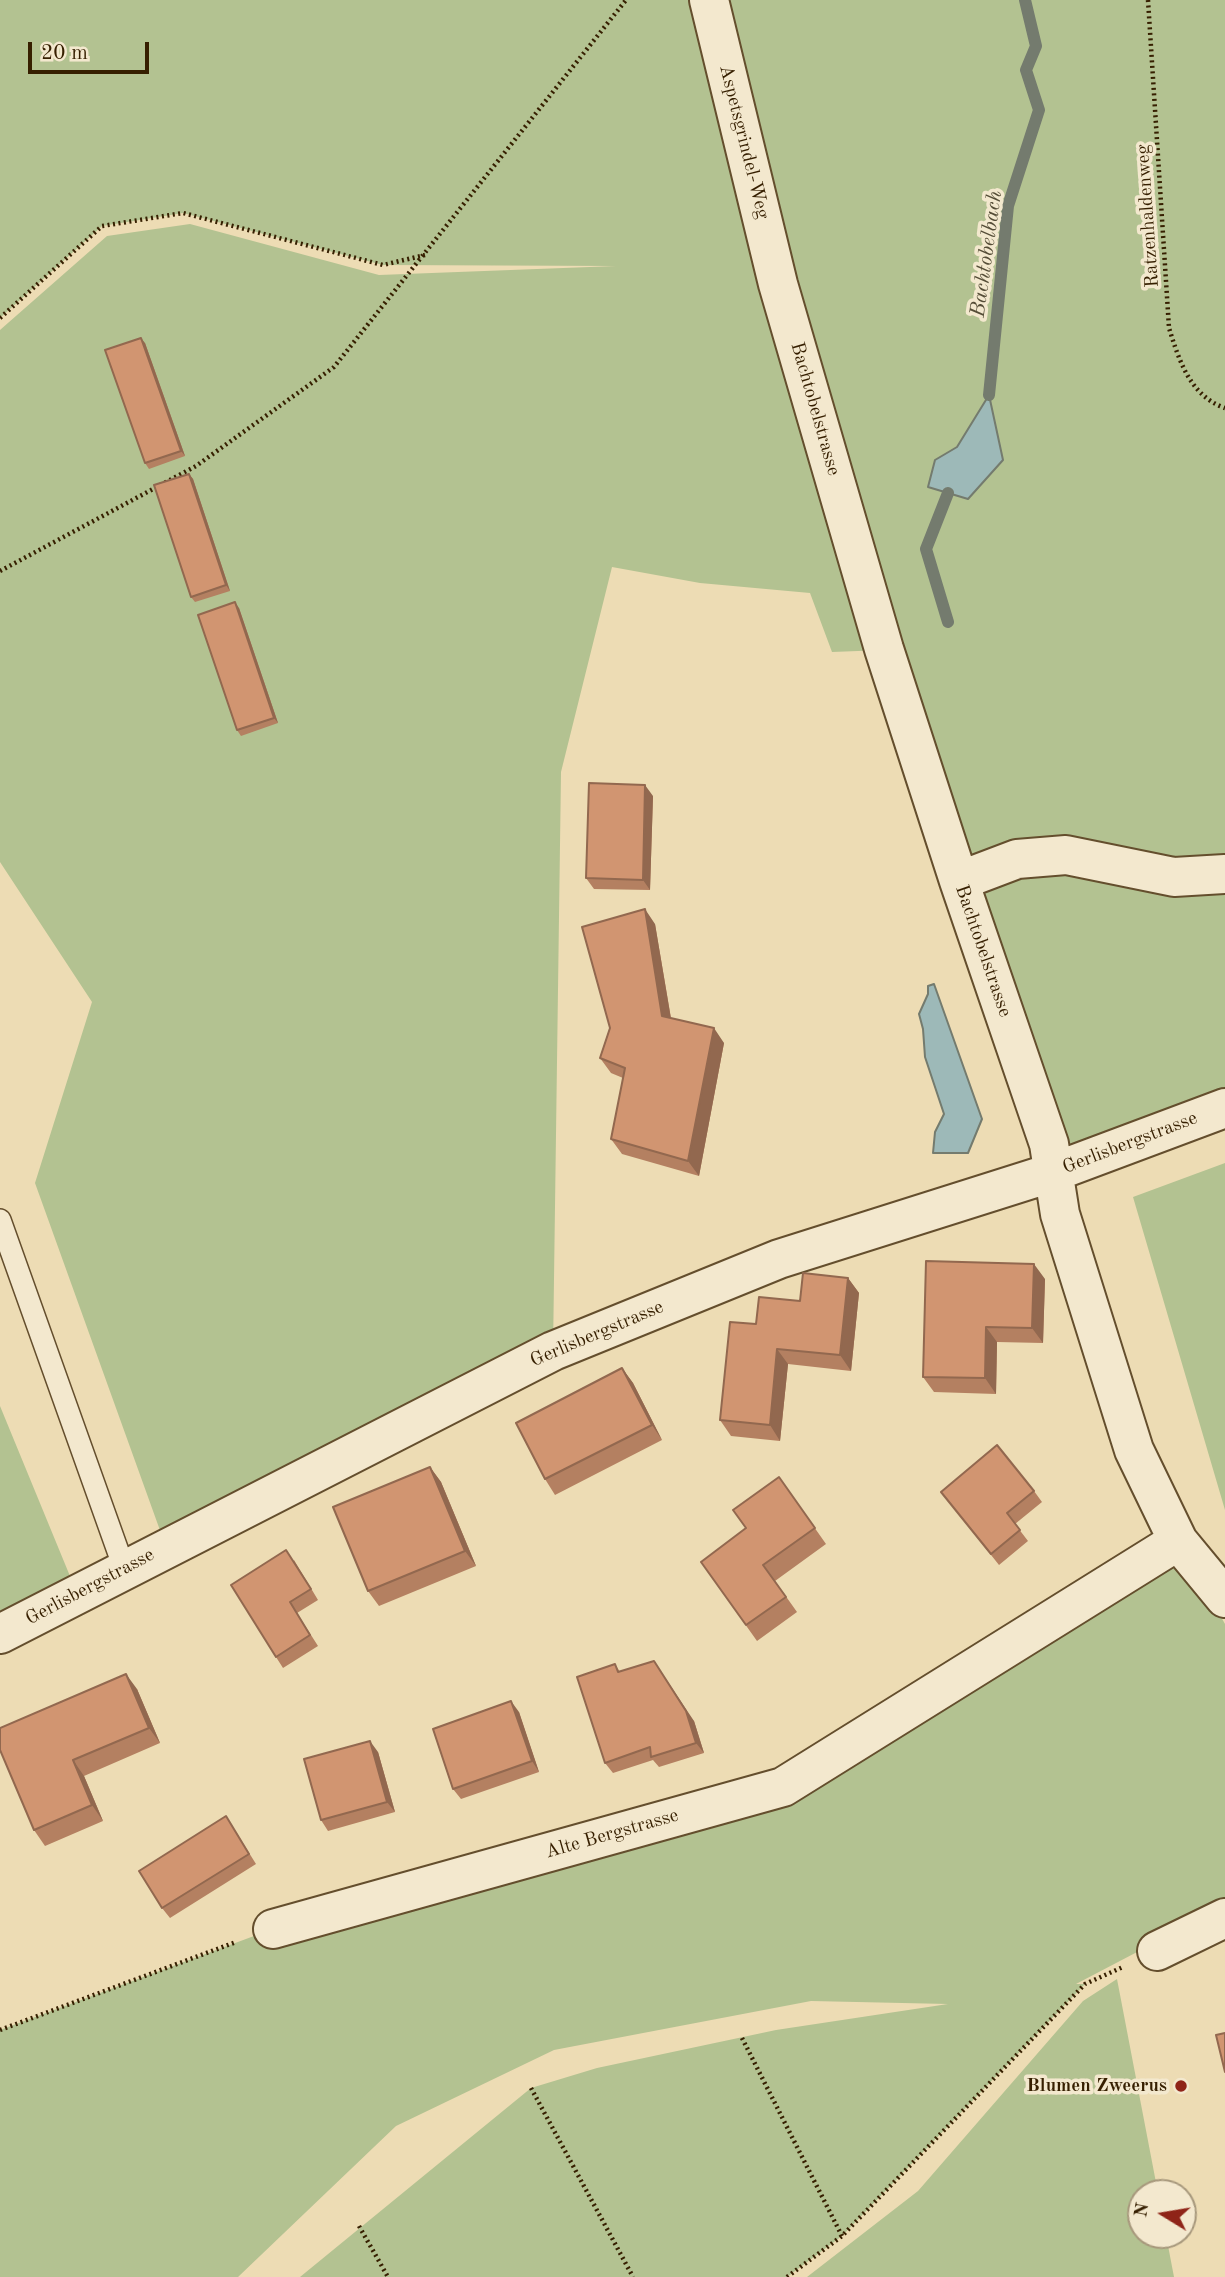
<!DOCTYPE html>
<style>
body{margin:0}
#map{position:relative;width:1225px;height:2277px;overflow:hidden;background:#eddcb4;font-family:"Old Standard TT",serif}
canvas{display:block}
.north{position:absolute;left:1127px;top:2179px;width:70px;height:70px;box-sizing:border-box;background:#f3e8ce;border:2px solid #a7987c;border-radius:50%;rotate:281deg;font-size:19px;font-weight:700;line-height:28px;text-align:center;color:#361f00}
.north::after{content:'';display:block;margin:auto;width:24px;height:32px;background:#8f2418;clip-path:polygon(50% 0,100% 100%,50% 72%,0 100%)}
.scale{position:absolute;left:28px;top:42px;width:121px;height:32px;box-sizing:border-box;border:4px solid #361f00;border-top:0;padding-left:9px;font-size:21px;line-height:24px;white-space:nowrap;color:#361f00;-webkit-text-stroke:5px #f3e8ce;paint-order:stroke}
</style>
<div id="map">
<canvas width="1225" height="2277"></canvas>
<div class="north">N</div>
<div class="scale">20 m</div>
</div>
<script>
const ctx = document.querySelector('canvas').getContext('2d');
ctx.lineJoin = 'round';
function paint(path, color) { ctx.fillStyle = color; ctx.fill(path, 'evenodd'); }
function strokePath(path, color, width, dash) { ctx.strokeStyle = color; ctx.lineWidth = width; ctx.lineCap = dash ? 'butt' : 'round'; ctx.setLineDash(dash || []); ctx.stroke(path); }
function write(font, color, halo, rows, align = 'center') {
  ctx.font = font + ' "Old Standard TT",serif'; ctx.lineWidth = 7; ctx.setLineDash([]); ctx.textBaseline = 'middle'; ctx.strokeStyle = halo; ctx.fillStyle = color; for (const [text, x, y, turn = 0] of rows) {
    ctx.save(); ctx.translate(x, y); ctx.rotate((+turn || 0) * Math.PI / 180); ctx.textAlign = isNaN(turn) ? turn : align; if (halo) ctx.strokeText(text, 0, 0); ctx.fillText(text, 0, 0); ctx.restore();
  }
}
const green = new Path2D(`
 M0,0H1225V1108L1054,1172L884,650L832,652L810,593L700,583L612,567L561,772L553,1351L166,1547L35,1183L92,1002L0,862V330L107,236L190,224L379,275L616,266L383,265L183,213L102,226L0,318Z
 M1225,1163V1510L1133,1197Z
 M0,1406L72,1581L0,1617Z
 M1178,1541L1225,1624V1906L1076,1984H1085L842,2236L787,2277H300L531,2088L597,2068L776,2030L948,2004L811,2001L554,2050L396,2126L238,2277H0V2030L273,1929L783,1787Z
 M1117,1979L1158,2193H1141V2235H1166L1174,2277H807L918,2191L1083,2001Z`);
const water = new Path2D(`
 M989,395L1003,460L968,499L928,487L935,460L957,447Z
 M934,984L982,1119L968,1153H933L935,1132L944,1114L925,1057L923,1029L919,1014L928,994V986Z`);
const stream = new Path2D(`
 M989,395L1008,206L1039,110L1026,70L1036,46L1025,0
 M948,622L926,549L948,493`);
const path = new Path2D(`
 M1148,0L1169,328C1179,360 1190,396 1225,408
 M0,318L102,226L183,213L383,265L425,255
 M0,571L196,466L334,367L626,0
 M0,2030L236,1942
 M742,2038L842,2236
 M531,2088L633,2277
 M359,2226L388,2277
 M787,2277L842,2236L1085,1984L1123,1967`);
const service = new Path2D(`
 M0,1220L124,1568`);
const minor = new Path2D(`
 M709,0L778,284L884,649L959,881L1049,1144L1060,1214L1134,1450L1178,1541L1225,1598
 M959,881L1017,859L1066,855L1174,877L1225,874
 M0,1634L553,1351L779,1259L1054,1172L1225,1108
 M273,1929L783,1787L1178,1541
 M1157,1951L1225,1918`);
const wall = new Path2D(`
 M145,343L185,456L149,469L145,463Z
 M189,474L193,479L230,591L195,602L191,597Z
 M239,608L278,723L241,736L237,730Z
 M653,796L650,890L594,889L586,878Z
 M655,924L671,1018L724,1043L699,1176L622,1154L611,1139L623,1078L611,1073L600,1058Z
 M848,1278L859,1293L851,1371L788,1364L780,1441L731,1436L720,1420L800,1301Z
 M1045,1279L1043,1343L997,1342L996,1394L934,1392L923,1377Z
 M622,1368L633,1383L662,1440L555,1495L545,1479Z
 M430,1467L441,1482L476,1566L379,1606L368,1591Z
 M779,1477L826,1544L775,1581L797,1612L757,1641L701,1562L746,1528Z
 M1034,1491L1042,1502L1015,1524L1028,1541L999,1565L941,1492Z
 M294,1560L318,1600L297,1613L318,1646L283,1668L276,1657Z
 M615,1664L620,1672L694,1721L704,1753L659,1767L653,1760L613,1773L605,1763Z
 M137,1689L160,1743L84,1776L103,1821L45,1846L34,1830L0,1750Z
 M519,1712L539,1772L461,1799L453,1789Z
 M378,1752L395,1812L328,1831L321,1820Z
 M226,1816L256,1864L170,1918L162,1908Z`);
const shadedWall = new Path2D(`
 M141,338L145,343L185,456L181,451Z
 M189,474L193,479L230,591L226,585Z
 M235,602L239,608L278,723L274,718Z
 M645,785L653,796L650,890L643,880Z
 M645,909L655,924L673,1031L662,1016Z
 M714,1028L724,1043L699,1176L688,1161Z
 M1034,1264L1045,1279L1043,1343L1032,1328Z
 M848,1278L859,1293L851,1371L840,1355Z
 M986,1327L997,1342L996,1394L985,1378Z
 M777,1349L788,1364L780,1441L770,1425Z
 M622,1368L633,1383L662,1440L652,1425Z
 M430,1467L441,1482L476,1566L465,1551Z
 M654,1661L694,1721L704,1753L696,1743Z
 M126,1674L137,1689L160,1743L149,1728Z
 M511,1701L519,1712L539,1772L532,1761Z
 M370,1741L378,1752L395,1812L387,1802Z
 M73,1760L84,1776L103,1821L92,1805Z`);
const building = new Path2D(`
 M141,338L181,451L145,463L105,350Z
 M189,474L226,585L191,597L154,485Z
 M235,602L274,718L237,730L198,615Z
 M589,783L645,785L643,880L586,878Z
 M645,909L662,1016L714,1028L688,1161L611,1139L625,1068L600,1058L610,1028L582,927Z
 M926,1261L1034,1264L1032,1328L986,1327L985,1378L923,1377Z
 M803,1273L848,1278L840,1355L777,1349L770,1425L720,1420L730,1322L756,1324L759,1297L800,1301Z
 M622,1368L652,1425L545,1479L516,1423Z
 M997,1445L1034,1491L1007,1513L1020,1530L991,1554L941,1492Z
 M430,1467L465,1551L368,1591L333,1507Z
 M779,1477L815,1528L763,1565L786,1597L746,1625L701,1562L746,1528L733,1510Z
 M286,1550L311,1589L290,1602L310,1635L276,1657L231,1585Z
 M654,1661L686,1711L696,1743L651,1757L650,1747L605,1763L577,1677L615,1664L618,1672Z
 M126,1674L149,1728L73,1760L92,1805L34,1830L0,1750V1728Z
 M511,1701L532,1761L453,1789L433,1729Z
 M370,1741L387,1802L321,1820L304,1759Z
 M226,1816L249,1854L162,1908L139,1871Z
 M1225,2033V2072L1216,2035Z`);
const markers = [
 [1181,2086,7,"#8f2418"]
];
const streetNames = [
 ["Aspetsgrindel-Weg",744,142,76],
 ["Ratzenhaldenweg",1148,216,-94],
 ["Bachtobelstrasse",815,409,74],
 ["Bachtobelstrasse",983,951,71],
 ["Gerlisbergstrasse",1130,1143,-21],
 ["Gerlisbergstrasse",597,1334,-23],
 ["Gerlisbergstrasse",90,1587,-28],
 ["Alte Bergstrasse",612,1834,-16]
];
const poiNames = [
 ["Blumen Zweerus",1167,2086]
];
const waterNames = [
 ["Bachtobelbach",987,254,-82]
];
paint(green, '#b3c291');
paint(water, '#9db9b8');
strokePath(water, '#747b6e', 2);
strokePath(stream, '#747b6e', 12);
strokePath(service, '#644e2d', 24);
strokePath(minor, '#644e2d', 42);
strokePath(path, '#361f00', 4.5, [2, 3.5]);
strokePath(service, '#f3e8ce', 21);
strokePath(minor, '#f3e8ce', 38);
paint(wall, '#b48061');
paint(shadedWall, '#92684f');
paint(building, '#d19571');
strokePath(building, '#92684f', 2);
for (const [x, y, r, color] of markers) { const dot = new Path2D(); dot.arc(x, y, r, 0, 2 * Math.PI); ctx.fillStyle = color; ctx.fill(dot); strokePath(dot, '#f3e8ce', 2.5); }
write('19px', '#361f00', '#f3e8ce', streetNames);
write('bold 19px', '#361f00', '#f3e8ce', poiNames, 'right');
write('italic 21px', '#554d37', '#f3e8ce', waterNames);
</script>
